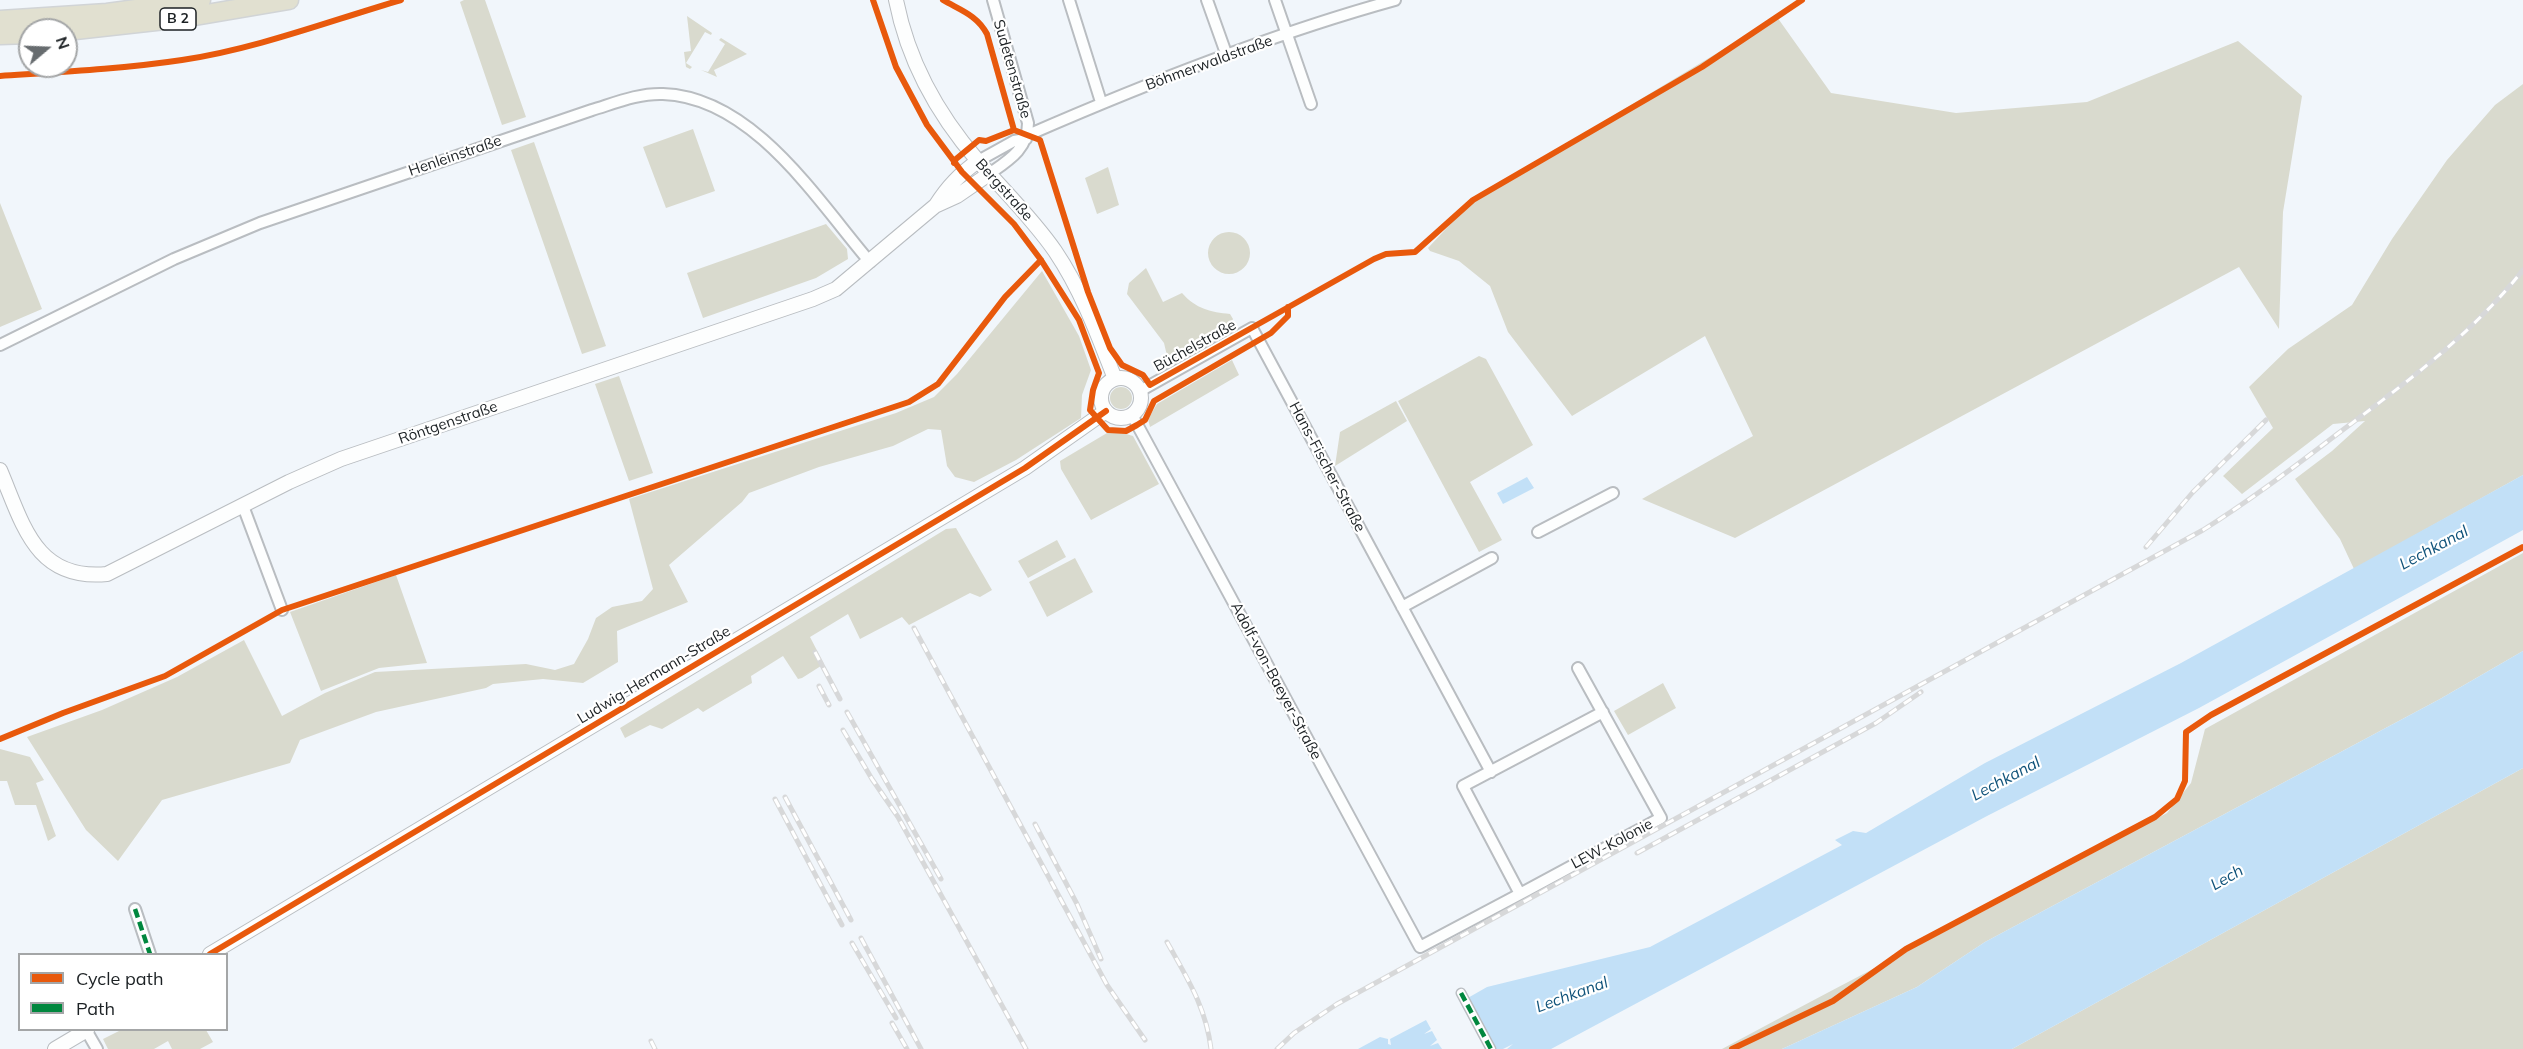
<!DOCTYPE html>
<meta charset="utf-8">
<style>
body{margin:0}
#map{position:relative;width:2523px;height:1049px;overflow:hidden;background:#f1f6fb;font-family:Mulish,sans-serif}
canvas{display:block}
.legend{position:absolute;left:18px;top:953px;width:210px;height:78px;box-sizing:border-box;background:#fff;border:2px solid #a4a6a7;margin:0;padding:8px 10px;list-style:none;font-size:18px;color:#1c2124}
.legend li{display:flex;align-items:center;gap:12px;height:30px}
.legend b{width:30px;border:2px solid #a4a6a7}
.north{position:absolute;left:18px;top:18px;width:60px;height:60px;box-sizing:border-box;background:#fff;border:2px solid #a4a6a7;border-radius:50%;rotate:71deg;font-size:16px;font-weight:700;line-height:24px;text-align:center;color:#1c2124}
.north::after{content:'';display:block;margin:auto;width:21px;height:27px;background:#676c6f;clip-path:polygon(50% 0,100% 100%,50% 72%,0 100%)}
</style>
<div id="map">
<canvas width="2523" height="1049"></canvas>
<ul class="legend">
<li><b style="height:8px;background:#e8590c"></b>Cycle path</li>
<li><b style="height:8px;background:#00873e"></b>Path</li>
</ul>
<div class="north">N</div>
</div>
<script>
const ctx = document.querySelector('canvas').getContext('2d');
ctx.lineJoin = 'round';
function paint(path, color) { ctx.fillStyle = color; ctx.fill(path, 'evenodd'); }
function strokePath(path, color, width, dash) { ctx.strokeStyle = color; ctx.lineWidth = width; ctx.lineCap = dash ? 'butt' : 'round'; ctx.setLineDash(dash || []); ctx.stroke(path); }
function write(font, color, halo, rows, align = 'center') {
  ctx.font = font + ' Mulish,sans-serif'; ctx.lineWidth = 4.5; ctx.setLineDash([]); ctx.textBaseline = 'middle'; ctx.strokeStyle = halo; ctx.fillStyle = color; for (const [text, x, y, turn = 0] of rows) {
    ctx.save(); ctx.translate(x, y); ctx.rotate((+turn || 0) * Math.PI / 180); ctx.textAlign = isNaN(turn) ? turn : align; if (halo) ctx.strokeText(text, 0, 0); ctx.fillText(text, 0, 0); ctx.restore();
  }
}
const green = new Path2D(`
 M464,0H485L526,117L502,125L460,2Z
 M687,16L712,33L711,35L705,32L686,63L692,67L690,69L686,67L684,52L691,51Z
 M1777,17L1831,93L1956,113L2087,102L2238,41L2302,96L2283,212L2279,329L2239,267L1735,538L1642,499L1753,436L1705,336L1572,416L1508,332L1490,286L1459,261L1430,251L1428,248L1473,200Z
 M721,38L747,54L714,70L717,77L701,70L708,72L725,44L719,40Z
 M2523,84V475L2354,569L2340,539L2295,479L2332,451L2365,421L2333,424L2242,494L2223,476L2273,428L2249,387L2288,349L2352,305L2392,239L2447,160L2495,105Z
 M693,129L715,191L666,208L643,147Z
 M534,142L606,346L582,354L511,150Z
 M1108,167L1119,205L1097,214L1085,178Z
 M0,203L42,309L0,327Z
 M826,224L847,249L848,259L816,278L703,318L687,273Z
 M1208 253a21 21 0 1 1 42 0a21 21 0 1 1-42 0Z
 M1146,268L1163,302L1182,293C1196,309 1211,312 1230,314L1233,319L1229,327L1177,359L1168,360L1164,343L1127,294L1129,283Z
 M1042,271L1079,336L1091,370L1082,395L1081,418L1016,460L974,482L955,477L947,466L941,430L928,429L893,446L819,467L749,493L742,502L669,565L688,602L617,631L618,662L583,683L543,679L493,684L486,688L376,712L300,740L290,763L162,800L118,861L86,830L27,737L102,710L177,677L244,640L282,716L325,693L375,672L526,664L555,670L574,664L588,639L596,618L612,607L642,601L653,589L629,499L896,413L934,397L957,374Z
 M1479,356L1486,359L1533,445L1470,482L1502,540L1479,552L1398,401Z
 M1232,360L1239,375L1150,427L1148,419L1157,404Z
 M619,376L653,473L629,481L595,384Z
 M1110 398a11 11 0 1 1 22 0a11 11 0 1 1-22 0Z
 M1396,401L1407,421L1335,466L1340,432Z
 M1116,431L1133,436L1159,484L1091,520L1061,469L1060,461L1107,433Z
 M956,528L992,590L980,597L970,593L909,625L902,617L860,639L848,614L810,637L824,664L802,678L798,679L783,656L751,676L752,683L703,712L698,708L662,729L650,725L625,738L620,728L946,529Z
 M1057,540L1066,557L1028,578L1018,561Z
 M2523,553V651L2440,699L1985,942L1917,987L1782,1049H1722C1870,969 2020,894 2167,813L2191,783L2205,729Z
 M1075,558L1093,592L1047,617L1029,582Z
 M396,575L427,663L379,668L321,691L290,612Z
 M1663,683L1676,708L1628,735L1614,711Z
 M0,749L30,757L44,780L36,783L56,836L48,841L36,805H15L7,781H0Z
 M2523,768V1049H2012Z
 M121,1030H206L213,1042L200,1049H172L168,1041L154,1049H108L103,1039Z`);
const water = new Path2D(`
 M2523,475V530L2199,708L1987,816L1551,1049H1507L1513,1044L1503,1049H1493V1041H1489L1481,1019L1466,999L1487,987L1650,947L1842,845L1835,840L1853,831L1866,833L1985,763L2181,663Z
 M1527,477L1534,488L1503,504L1497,493Z
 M2523,651V768L2012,1049H1782L1917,987L1985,942L2440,699Z
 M1426,1020L1431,1029L1424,1034L1432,1031L1437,1040L1430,1046L1438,1043L1442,1049H1358L1380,1037L1388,1039V1044L1391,1045L1390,1039Z`);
const pedestrian = new Path2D(`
 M1461,993L1491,1049`);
const minor = new Path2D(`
 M1069,0L1101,102
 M1207,0L1227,56
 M1275,0L1311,104
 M1028,135C1145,84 1272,34 1395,0
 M978,161L1014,141L1026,139
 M989,174C1009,160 1028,149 1028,123L993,0
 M0,345L174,259L260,223L592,110C615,103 639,93 663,94C753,97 817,200 870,262
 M1140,391L1252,328L1491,772
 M1132,415L1420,947L1520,894
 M243,506L282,610
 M1538,532L1613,493
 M1402,607L1492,558
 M1578,668L1661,818L1520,894L1463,786L1603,712
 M135,909L150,954
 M86,1030L97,1049`);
const tertiary = new Path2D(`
 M896,0C908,61 938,115 978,161C1004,191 1033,219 1055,251C1082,291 1098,335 1115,379
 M936,205C948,186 960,174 978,161
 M1101 398a20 20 0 1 1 40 0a20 20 0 1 1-40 0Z
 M0,470C23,524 35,581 107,574L289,482L341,459L813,299L836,289L935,206L957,196L989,174
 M210,954L1025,468L1106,411
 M55,1049L87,1030`);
const trunk = new Path2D(`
 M0,20L107,13L201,0
 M66,31L183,18L289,0
 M0,35L30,34`);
const rail = new Path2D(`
 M2146,547L2193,492L2266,420
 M914,628L1107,985L1145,1040
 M815,652L840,699
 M819,686L829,705
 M847,712L941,879
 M843,730L872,779L898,817L1026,1049
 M785,797L851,920
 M775,799L842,925
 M1035,824L1077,904L1101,959
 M1637,853L1876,723L1921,692
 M861,938L921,1049
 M1167,942C1187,978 1206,1007 1211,1049
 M852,943L896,1018
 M892,1023L907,1049
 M651,1041L655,1049
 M1277,1049L1294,1033L1337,1004L2203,530C2251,500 2295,466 2340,432C2406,383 2472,334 2523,270`);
const quiet = new Path2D(`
 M135,909L150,954
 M1461,993L1491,1049`);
const cycleway = new Path2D(`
 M873,0L896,67L927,125L962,172L1014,224L1041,260L1079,320L1099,373L1093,390L1090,410L1108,430L1126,431L1137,425L1145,420L1154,401L1271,333L1288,316V307
 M943,0C960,10 977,15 987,34L1014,130
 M0,76C61,72 122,69 182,60C256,49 329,21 401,0
 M954,163L956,159L979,140L986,141L1014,130L1040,140L1088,292L1110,348L1122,365L1143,375L1150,385L1374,259L1386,254L1415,252L1473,200L1702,67L1802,0
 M0,739L63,713L165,676L282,610L909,402L938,384L1005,297L1041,260
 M210,954L1025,468L1106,411
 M1732,1049L1833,1001L1906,949L2155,817L2177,799L2185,781L2186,732L2211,715L2523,547`);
const shields = [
 [178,19,36]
];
const shieldNames = [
 ["B 2",178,19]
];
const streetNames = [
 ["Böhmerwaldstraße",1209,63,-20],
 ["Sudetenstraße",1012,69,74],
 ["Henleinstraße",455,156,-19],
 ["Bergstraße",1004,190,48],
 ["Büchelstraße",1195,346,-29],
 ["Röntgenstraße",448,423,-19],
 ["Hans-Fischer-Straße",1327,467,62],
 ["Ludwig-Hermann-Straße",654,675,-31],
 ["Adolf-von-Baeyer-Straße",1276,681,62],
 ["LEW-Kolonie",1612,844,-28]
];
const waterNames = [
 ["Lechkanal",2434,548,-28],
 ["Lechkanal",2006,779,-28],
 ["Lech",2227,878,-30],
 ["Lechkanal",1572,995,-20]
];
paint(green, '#d9dace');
paint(water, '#c2e0f7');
strokePath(pedestrian, '#b9bdc1', 11);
strokePath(minor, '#b9bdc1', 14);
strokePath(tertiary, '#b9bdc1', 16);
strokePath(trunk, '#d1d4d6', 21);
strokePath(pedestrian, '#fdfefe', 8);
strokePath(minor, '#fdfefe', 10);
strokePath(tertiary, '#fdfefe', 14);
strokePath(trunk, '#e1e0d0', 18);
strokePath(rail, '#d7d8d9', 5);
strokePath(rail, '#fff', 3, [9]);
strokePath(quiet, '#00873e', 4.5, [9, 4.5]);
strokePath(cycleway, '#e8590c', 6);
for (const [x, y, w] of shields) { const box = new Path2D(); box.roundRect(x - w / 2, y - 11, w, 22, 4.5); ctx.fillStyle = '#fff'; ctx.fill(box); strokePath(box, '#1c2124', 1.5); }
write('bold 14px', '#1c2124', null, shieldNames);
write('15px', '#1c2124', '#fff', streetNames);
write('italic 16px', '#10537a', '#fff', waterNames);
</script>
